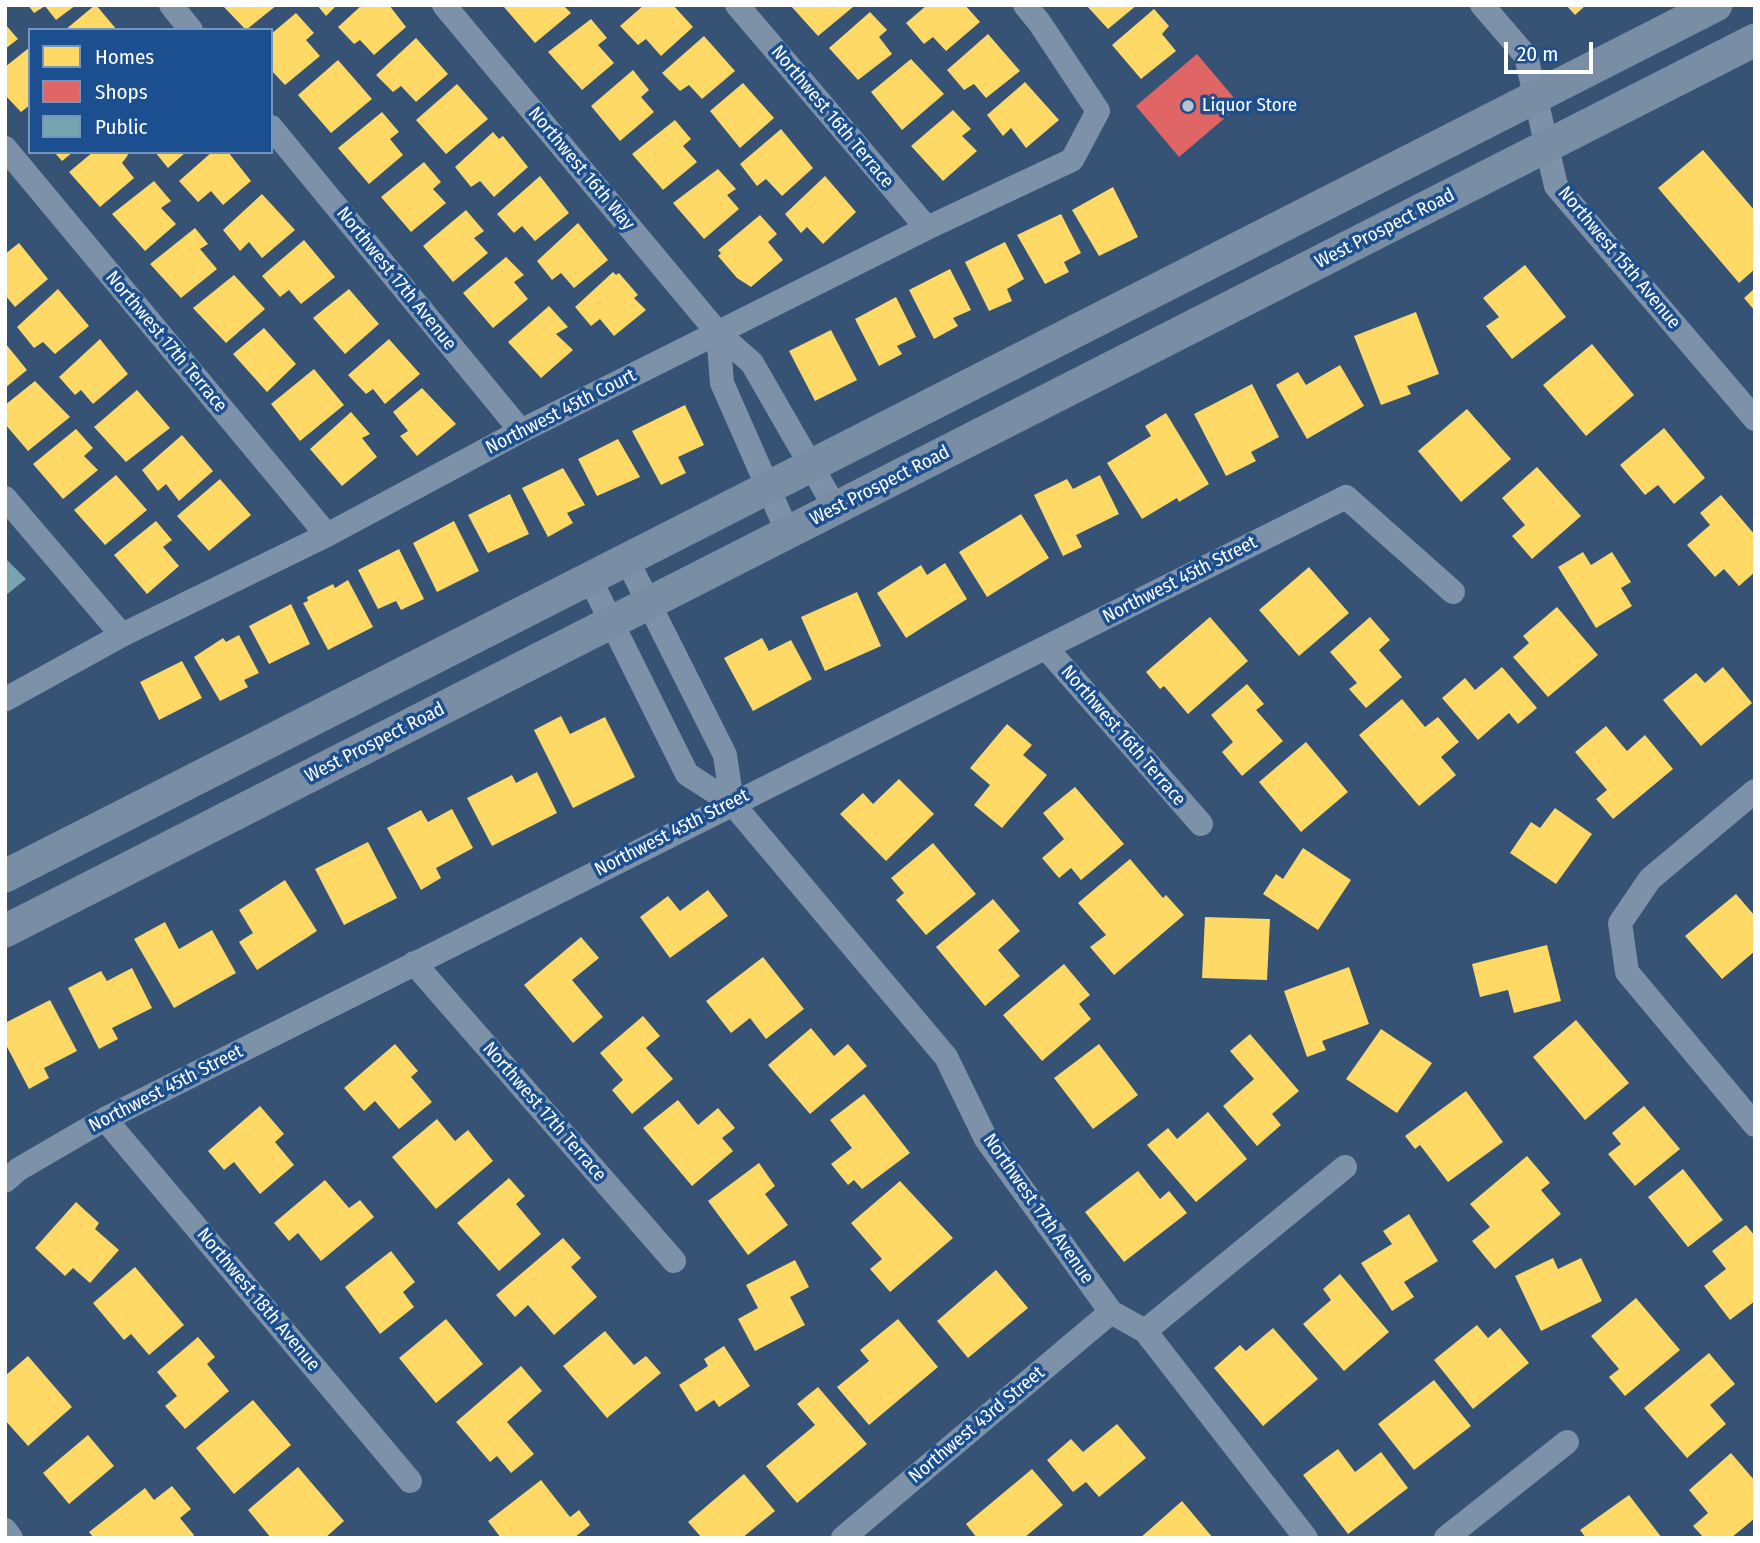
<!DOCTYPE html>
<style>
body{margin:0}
#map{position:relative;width:1760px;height:1543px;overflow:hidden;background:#365274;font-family:"Fira Sans Condensed",sans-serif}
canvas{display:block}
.frame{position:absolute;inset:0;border:7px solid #fff;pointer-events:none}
.legend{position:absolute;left:28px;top:28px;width:245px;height:126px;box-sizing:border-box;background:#1b4f8f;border:2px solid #7695bc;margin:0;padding:9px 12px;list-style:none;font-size:21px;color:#fff}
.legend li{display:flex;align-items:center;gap:14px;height:35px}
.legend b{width:35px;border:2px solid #7695bc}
.scale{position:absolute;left:1504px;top:42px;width:89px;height:32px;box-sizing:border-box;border:4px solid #fff;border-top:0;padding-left:9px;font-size:21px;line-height:24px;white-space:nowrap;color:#fff;-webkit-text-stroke:5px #1b4f8f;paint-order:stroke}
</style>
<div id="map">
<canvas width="1760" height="1543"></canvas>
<div class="frame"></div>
<ul class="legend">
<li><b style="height:19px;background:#ffd966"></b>Homes</li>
<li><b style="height:19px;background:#e06666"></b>Shops</li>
<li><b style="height:19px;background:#76a5af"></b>Public</li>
</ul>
<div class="scale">20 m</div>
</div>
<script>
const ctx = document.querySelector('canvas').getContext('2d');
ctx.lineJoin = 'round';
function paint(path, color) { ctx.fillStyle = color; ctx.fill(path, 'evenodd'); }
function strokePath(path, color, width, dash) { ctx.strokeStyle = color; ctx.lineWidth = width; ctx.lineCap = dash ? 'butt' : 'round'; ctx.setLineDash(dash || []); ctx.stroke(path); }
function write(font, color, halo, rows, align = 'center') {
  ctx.font = font + ' "Fira Sans Condensed",sans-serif'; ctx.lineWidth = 7; ctx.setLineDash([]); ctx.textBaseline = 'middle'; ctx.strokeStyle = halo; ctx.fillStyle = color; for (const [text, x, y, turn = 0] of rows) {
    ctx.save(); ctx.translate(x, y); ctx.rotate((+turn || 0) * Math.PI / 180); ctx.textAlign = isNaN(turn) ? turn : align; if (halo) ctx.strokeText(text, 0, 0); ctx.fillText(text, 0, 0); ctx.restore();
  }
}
const homes = new Path2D(`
 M28,5H76L56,20L45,6L34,13Z
 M96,5L117,30H65L95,5Z
 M222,5H277L246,30Z
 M317,5H337L326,16Z
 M362,5H389L406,27L374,55L360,40L354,44L338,27Z
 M507,5H563L571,13L535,43L504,7Z
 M644,5H673L693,27L661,56L646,39L638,45L620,26Z
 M790,5H852L853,7L818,36Z
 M927,5H965L980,22L946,51L933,37L924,44L906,23Z
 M1086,5H1137L1108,29Z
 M1566,5H1586L1575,15Z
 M1154,9L1169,26L1162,34L1176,51L1141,79L1112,45Z
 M870,12L887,30L879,37L892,54L858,80L829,48Z
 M296,13L314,33L306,40L320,56L285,85L271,70V34Z
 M591,19L607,38L598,45L614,63L582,90L548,52Z
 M5,24L18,39L5,49Z
 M988,34L1020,71L986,98L974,84L964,90L947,70Z
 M704,36L735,71L702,99L689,85L680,91L662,73Z
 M416,38L448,74L416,102L401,86L393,92L376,75Z
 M30,47V105L21,112L5,95V67Z
 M911,59L944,94L902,130L871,92Z
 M338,60L372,99L331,133L298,95Z
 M633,70L649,90L641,97L654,112L620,141L591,106Z
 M1025,82L1059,120L1026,148L1011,128L1003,136L987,115Z
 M743,83L774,118L740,148L710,111Z
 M457,84L488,119L446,154L416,120Z
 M953,110L971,129L962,136L977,151L943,181L911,146Z
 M382,112L399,132L390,139L403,155L369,184L338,148Z
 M675,120L691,139L683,146L697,162L663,190L632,154Z
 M781,129L813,168L782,196L766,179L757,186L740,164Z
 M493,132L499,139L503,136L528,167L494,197L480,181L471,187L455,167Z
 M1703,150L1755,211V269L1739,283L1658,188Z
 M54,152H73L62,161Z
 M93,152H126L128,155L122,163L134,178L100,207L69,172Z
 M155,152H186L168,168Z
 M212,152H228L251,181L223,205L211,191L198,202L179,181Z
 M424,162L441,182L433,189L446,203L411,232L381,197Z
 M718,169L736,189L727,195L739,209L704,239L673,203Z
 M540,176L569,213L535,241L522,226L514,233L497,214Z
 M825,176L856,212L823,244L807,227L801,233L785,214Z
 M154,181L171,201L161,208L176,224L145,251L112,214Z
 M1113,187L1138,237L1099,256L1072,210Z
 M262,194L295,230L262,258L249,242L240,251L223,230Z
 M466,210L484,231L474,238L488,253L453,282L423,246Z
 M1061,214L1081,253L1064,262L1069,272L1045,284L1017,235Z
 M760,215L777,234L768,242L783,260L751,287L737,278L718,256L721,253L718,250Z
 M578,223L608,260L574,288L561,273L552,280L537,261Z
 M195,228L208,244L200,249L217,269L181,298L150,264Z
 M304,240L335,277L301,304L289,290L280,297L262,276Z
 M1005,242L1024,279L1007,289L1012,301L989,311L965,262Z
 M19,243L48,279L15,307L5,295V254Z
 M506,257L524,275L514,282L528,299L493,328L463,293Z
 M1525,265L1566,317L1512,359L1486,326L1499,317L1483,298Z
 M950,269L971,310L953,318L958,326L934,339L909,290Z
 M613,272L616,275L619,273L638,295L634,298L646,310L614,336L600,319L591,326L575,307Z
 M234,275L265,309L226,343L193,308Z
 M1755,288V311L1744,298Z
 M58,289L89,326L55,354L43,342L34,348L17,327Z
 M349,289L379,324L345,354L313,318Z
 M896,297L916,337L897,346L902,354L879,366L855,319Z
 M549,306L568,327L556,334L573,350L541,378L508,342Z
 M1416,312L1439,374L1407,386L1411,394L1381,405L1354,336Z
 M264,328L296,364L267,392L233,354Z
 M831,330L857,380L815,401L789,351Z
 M100,339L128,374L93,404L81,390L75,395L59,377Z
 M389,339L420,374L385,404L373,389L366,394L348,375Z
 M5,343L27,370L5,388Z
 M1592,344L1634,395L1586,436L1543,385Z
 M1340,365L1364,406L1307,439L1276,385L1298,372L1306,385Z
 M314,369L344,405L300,441L271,404Z
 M35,381L70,417L28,451L5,424V405Z
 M1252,384L1279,437L1251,452L1256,461L1226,476L1194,414Z
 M422,388L456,424L417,456L400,436L408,431L393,412Z
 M137,390L170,428L126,462L94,427Z
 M685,405L704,445L678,457L686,473L661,485L632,431Z
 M1467,409L1511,459L1461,502L1418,451Z
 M351,412L370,434L362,438L377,457L342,486L310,449Z
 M1166,413L1209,484L1179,502L1177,498L1142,519L1107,463L1151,436L1145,426Z
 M1664,428L1705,478L1674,504L1658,485L1645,495L1620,465Z
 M76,429L93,448L84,456L98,470L63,499L33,464Z
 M182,435L213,471L179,501L166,484L158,491L142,470Z
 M618,439L640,477L597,496L578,459Z
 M1537,467L1581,516L1532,559L1512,536L1525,525L1502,498Z
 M563,468L585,505L567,513L573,523L548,537L522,488Z
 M116,475L147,510L105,545L74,510Z
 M1100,475L1119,514L1076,535L1082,547L1063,556L1034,495L1067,479L1073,489Z
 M220,479L251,515L209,551L177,516Z
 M510,494L529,534L488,553L468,515Z
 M1721,495L1755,535V572L1739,586L1724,569L1715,577L1687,545L1710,525L1700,513Z
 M1021,514L1049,558L987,597L959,552Z
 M156,521L172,540L163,547L179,566L147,594L114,555Z
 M454,521L479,571L437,592L413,543Z
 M399,549L424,599L401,610L396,601L378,609L358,570Z
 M1583,552L1591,565L1612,552L1631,582L1621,588L1632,606L1596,628L1558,567Z
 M945,563L967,599L906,638L877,593L921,565L927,575Z
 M1309,567L1349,613L1299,656L1259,610Z
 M348,580L373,627L328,650L303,603L308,601L307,597L333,584L335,588Z
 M857,592L881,646L825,671L801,617Z
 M291,604L310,644L269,664L249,626Z
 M1557,607L1598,655L1548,697L1513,657L1529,643L1523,636Z
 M1210,617L1248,661L1188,714L1164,686L1160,689L1146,672Z
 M1370,617L1390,640L1379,650L1402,677L1366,708L1349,689L1357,683L1330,652Z
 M239,635L259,673L244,680L248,687L220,701L194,657L223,638L226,642Z
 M762,638L769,651L791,640L812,679L753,711L724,658Z
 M182,661L202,698L159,720L140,682Z
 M1502,667L1537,708L1518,724L1509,713L1478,740L1442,698L1465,678L1475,690Z
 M1723,667L1752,703L1701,746L1663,700L1696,673L1705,683Z
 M1247,684L1264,704L1256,710L1283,741L1242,776L1222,752L1233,742L1211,715Z
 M1402,699L1425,727L1438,717L1459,742L1441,757L1456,775L1419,806L1359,735Z
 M561,716L570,734L605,717L635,777L573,808L534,730Z
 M1007,724L1032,745L1023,755L1047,775L1002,828L974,805L990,785L970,768Z
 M1606,726L1627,751L1645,735L1673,769L1613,819L1596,799L1607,790L1575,752Z
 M1306,742L1348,792L1301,832L1259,782Z
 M537,772L557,813L492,846L467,798L512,775L516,783Z
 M899,779L934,814L886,861L840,814L863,793L873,804Z
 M1075,787L1124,844L1081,880L1071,868L1059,878L1042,858L1064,839L1043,813Z
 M1555,808L1592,834L1556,884L1510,853L1531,822L1540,828Z
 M452,809L473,848L436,868L441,878L421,890L387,828L421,810L428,822Z
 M368,842L397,898L344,925L315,869Z
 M933,843L976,894L926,935L896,900L904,893L891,878Z
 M1303,848L1351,880L1318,930L1263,894L1276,874L1283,879Z
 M1130,859L1163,898L1166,895L1184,915L1114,975L1090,947L1106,935L1078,903Z
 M285,880L317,931L257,970L239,942L253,933L239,910Z
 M708,890L728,916L670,958L640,917L668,896L680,911Z
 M1736,894L1755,916V951L1722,979L1685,936Z
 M993,899L1020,931L998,950L1020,976L985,1006L936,947Z
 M1205,917L1270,919L1267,980L1202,978Z
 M165,922L179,949L212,930L236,973L174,1008L134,939Z
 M581,937L599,958L572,980L603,1017L573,1043L524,985Z
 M1547,945L1561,1001L1514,1013L1508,990L1480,997L1472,964Z
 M763,957L804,1009L766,1039L750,1018L731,1033L706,1001Z
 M1064,964L1090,995L1079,1004L1091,1019L1042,1061L1003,1015Z
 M1349,967L1369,1024L1322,1041L1326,1050L1307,1057L1284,991Z
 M132,968L152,1008L112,1028L118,1039L99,1049L68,988L101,971L107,981Z
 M50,1000L77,1051L44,1068L49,1078L29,1089L5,1043V1023Z
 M643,1016L660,1036L646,1048L673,1079L632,1114L612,1090L623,1080L600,1053Z
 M1576,1020L1629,1083L1585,1120L1533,1057Z
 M811,1028L834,1056L848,1044L867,1066L810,1114L768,1065Z
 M1381,1029L1432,1063L1397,1113L1346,1079Z
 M1250,1034L1299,1091L1272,1114L1281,1125L1257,1146L1223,1106L1254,1079L1230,1051Z
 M395,1044L418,1071L411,1077L432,1102L399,1129L375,1101L364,1111L344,1088Z
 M1099,1044L1138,1095L1093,1129L1054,1078Z
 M1466,1091L1503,1142L1448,1182L1420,1145L1415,1149L1405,1136Z
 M864,1094L910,1153L862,1189L854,1180L848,1185L831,1164L852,1148L830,1120Z
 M678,1100L698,1125L718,1108L735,1128L722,1138L733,1151L692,1186L643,1128Z
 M260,1106L284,1134L275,1142L294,1165L260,1194L234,1162L224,1170L208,1151Z
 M1644,1106L1680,1149L1635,1186L1608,1154L1621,1144L1612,1133Z
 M1208,1112L1247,1159L1196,1202L1147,1145L1168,1128L1177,1139Z
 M437,1119L455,1141L468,1130L493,1161L436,1209L392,1157Z
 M1527,1156L1550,1183L1541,1190L1561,1214L1495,1269L1472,1241L1490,1227L1470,1204Z
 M759,1163L775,1186L765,1194L788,1225L748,1255L708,1201Z
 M1683,1169L1723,1220L1688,1247L1648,1197Z
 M1138,1171L1160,1199L1169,1191L1187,1213L1124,1262L1085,1212Z
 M509,1178L525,1196L516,1204L541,1234L499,1271L457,1223Z
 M325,1180L349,1208L360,1200L374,1217L321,1261L298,1233L289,1241L274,1223Z
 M900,1181L953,1238L890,1292L870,1269L882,1259L851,1223Z
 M76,1202L99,1223L95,1229L119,1250L90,1283L73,1268L65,1276L35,1248Z
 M1409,1214L1438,1261L1404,1282L1414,1297L1392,1311L1361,1263L1392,1244L1383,1231Z
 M1746,1225L1755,1236V1301L1730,1320L1704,1286L1726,1269L1712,1251Z
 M563,1238L581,1258L571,1267L597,1297L554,1335L528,1305L515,1317L496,1295Z
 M391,1251L415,1282L403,1292L414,1307L380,1334L345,1287Z
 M1553,1258L1558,1269L1581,1258L1602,1301L1541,1331L1515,1276Z
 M795,1260L809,1287L790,1297L805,1325L755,1351L738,1319L758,1308L746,1285Z
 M135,1267L184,1325L149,1355L131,1334L124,1340L93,1303Z
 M996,1270L1028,1308L968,1358L937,1321Z
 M1340,1274L1389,1332L1344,1371L1303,1324L1331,1300L1323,1289Z
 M1636,1298L1680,1350L1625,1396L1609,1377L1619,1369L1591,1336Z
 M446,1319L483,1364L436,1403L399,1358Z
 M898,1319L938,1367L869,1425L837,1387L869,1361L860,1350Z
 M1477,1325L1488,1338L1500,1328L1529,1363L1473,1409L1434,1360Z
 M1273,1328L1318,1379L1263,1426L1214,1368L1240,1345L1246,1351Z
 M605,1331L634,1365L646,1356L661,1373L607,1418L563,1366Z
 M198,1337L215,1357L207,1364L229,1391L185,1429L165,1406L177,1396L157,1372Z
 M724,1346L750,1386L719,1407L714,1400L696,1412L679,1385L708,1366L704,1359Z
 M1709,1353L1735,1384L1710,1405L1726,1424L1687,1458L1644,1408Z
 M28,1356L72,1407L28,1446L5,1420V1376Z
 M521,1366L542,1391L507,1422L534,1454L511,1473L497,1456L490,1462L456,1422Z
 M1434,1380L1471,1426L1414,1470L1378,1424Z
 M818,1387L867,1444L797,1503L766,1466L815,1425L797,1404Z
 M253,1400L291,1445L234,1494L196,1448Z
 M1117,1424L1146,1458L1099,1497L1086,1482L1073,1492L1047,1460L1071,1439L1083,1452Z
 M88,1435L114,1466L69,1504L43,1473Z
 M1338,1449L1355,1472L1381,1452L1408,1488L1348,1534L1303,1475Z
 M1731,1453L1755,1481V1518L1731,1538H1704L1693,1526L1708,1513L1689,1490Z
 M298,1467L344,1521L325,1538H271L248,1510Z
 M1032,1469L1063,1505L1024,1538H977L966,1524Z
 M744,1474L775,1511L742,1538H702L688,1522Z
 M541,1480L570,1517L579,1510L590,1525L574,1538H501L488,1521Z
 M172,1486L191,1509L180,1518L194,1535L191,1538H94L89,1532L145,1488L154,1500Z
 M1629,1495L1662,1538H1586L1580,1530Z
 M1182,1501L1213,1538H1140Z`);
const shops = new Path2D(`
 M1197,54L1240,105L1179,157L1136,106Z`);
const public = new Path2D(`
 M5,558L26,579L5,596Z`);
const street = new Path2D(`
 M171,5L191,30
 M444,5L718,333L752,363L836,509
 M737,5L927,228
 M1482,5L1526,56L1556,186L1755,419
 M271,127L521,431
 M5,148L327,535
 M718,333L722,383L788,533
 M5,498L122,635
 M627,560L725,755L732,803
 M590,579L687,774L732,803L946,1057L986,1139L1111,1312L1145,1331L1306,1538
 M1046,648L1201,824
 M6,699L122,635L327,535L521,431L927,228L1072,160L1098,111L1039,22L1025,5
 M1755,791L1650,879L1620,923L1627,972L1755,1125
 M414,963L674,1261
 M105,1119L410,1481
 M5,1181L19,1169L105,1119L1346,497L1453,592
 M1145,1331L1345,1167
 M5,1530L11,1538
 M843,1538L1111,1312
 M1446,1538L1567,1442`);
const secondary = new Path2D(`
 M5,876L1716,5
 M5,931L1755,40`);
const markers = [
 [1188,106,7,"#b9c2ce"]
];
const poiNames = [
 ["Liquor Store",1202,106]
];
const streetNames = [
 ["Northwest 16th Terrace",832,117,50],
 ["Northwest 16th Way",581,169,50],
 ["West Prospect Road",1385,229,-27],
 ["Northwest 15th Avenue",1619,258,50],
 ["Northwest 17th Avenue",396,279,51],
 ["Northwest 17th Terrace",166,342,50],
 ["Northwest 45th Court",561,412,-27],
 ["West Prospect Road",880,486,-27],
 ["Northwest 45th Street",1180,580,-27],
 ["Northwest 16th Terrace",1123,736,49],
 ["West Prospect Road",375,743,-27],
 ["Northwest 45th Street",672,833,-27],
 ["Northwest 45th Street",166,1089,-27],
 ["Northwest 17th Terrace",544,1112,49],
 ["Northwest 17th Avenue",1038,1209,55],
 ["Northwest 18th Avenue",258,1300,50],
 ["Northwest 43rd Street",977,1425,-40]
];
paint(homes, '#ffd966');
paint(shops, '#e06666');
paint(public, '#76a5af');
strokePath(street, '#7d92a8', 24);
strokePath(secondary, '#798da4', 33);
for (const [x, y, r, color] of markers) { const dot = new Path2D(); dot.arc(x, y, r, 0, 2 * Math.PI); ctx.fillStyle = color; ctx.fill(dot); strokePath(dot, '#1b4f8f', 2.5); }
write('19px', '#fff', '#1b4f8f', poiNames, 'left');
write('19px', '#fff', '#1b4f8f', streetNames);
</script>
